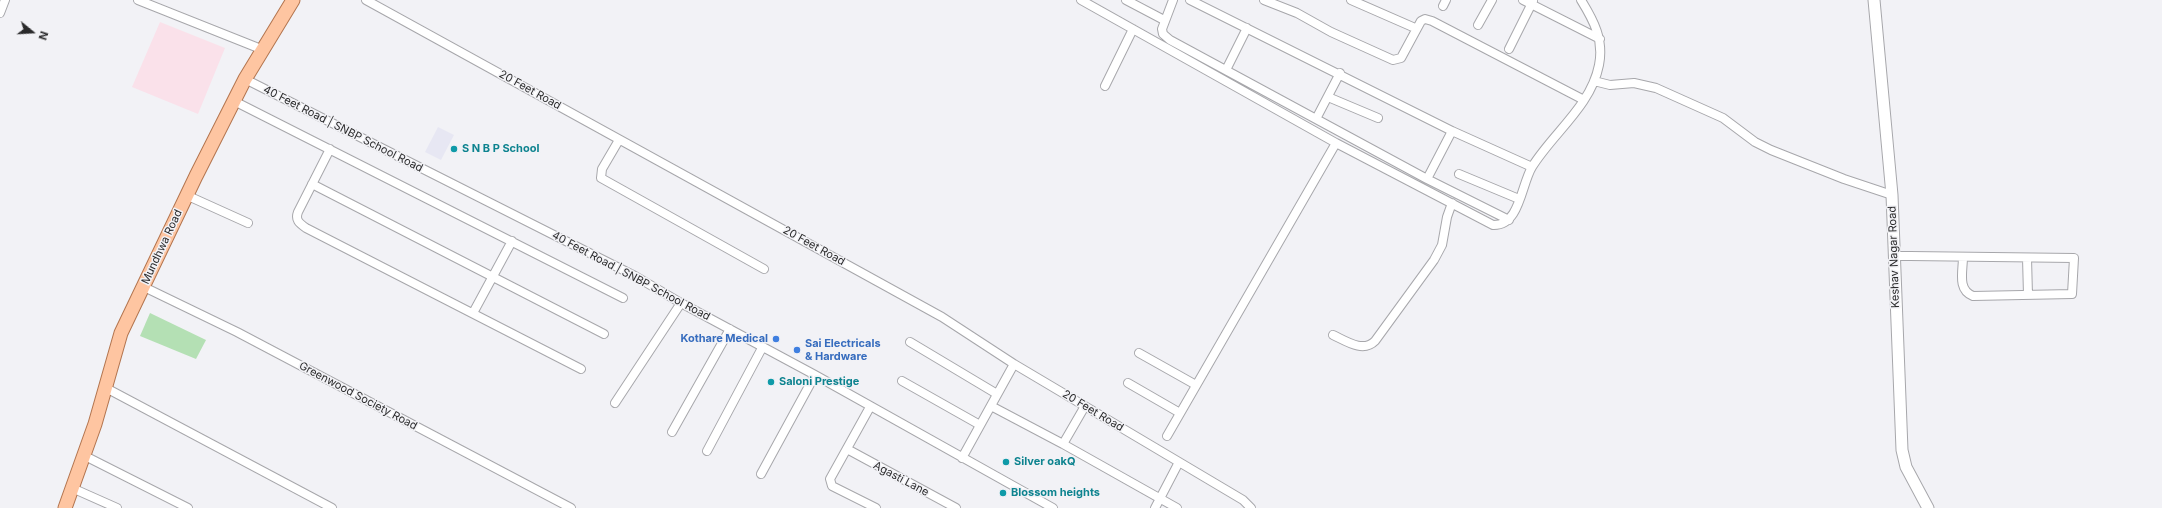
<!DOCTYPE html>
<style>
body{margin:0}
#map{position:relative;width:2162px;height:508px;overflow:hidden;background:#f2f2f6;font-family:Inter,sans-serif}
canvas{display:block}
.north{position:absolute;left:12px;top:12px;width:40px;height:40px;-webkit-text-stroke:3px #f2f2f6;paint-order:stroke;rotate:108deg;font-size:11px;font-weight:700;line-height:16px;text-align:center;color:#2a2a2b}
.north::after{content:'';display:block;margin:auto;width:14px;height:18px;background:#2a2a2b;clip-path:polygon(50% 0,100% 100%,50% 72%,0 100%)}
</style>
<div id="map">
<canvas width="2162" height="508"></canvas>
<div class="north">N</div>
</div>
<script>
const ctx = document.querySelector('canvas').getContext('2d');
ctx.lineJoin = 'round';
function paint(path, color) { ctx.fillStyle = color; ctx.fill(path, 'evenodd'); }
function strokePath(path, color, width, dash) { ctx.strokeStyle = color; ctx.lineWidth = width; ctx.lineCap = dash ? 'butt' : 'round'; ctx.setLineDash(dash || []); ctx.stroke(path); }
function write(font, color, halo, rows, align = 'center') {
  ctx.font = font + ' Inter,sans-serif'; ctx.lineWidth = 3; ctx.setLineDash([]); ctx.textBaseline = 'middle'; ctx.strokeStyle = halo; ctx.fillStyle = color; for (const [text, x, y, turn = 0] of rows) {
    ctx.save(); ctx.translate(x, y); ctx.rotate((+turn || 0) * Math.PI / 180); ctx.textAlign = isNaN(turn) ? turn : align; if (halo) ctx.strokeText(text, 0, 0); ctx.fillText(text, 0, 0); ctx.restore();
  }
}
const commercial = new Path2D(`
 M160,22L225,48L198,114L132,87Z`);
const built = new Path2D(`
 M438,127L454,135L441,160L425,152Z`);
const green = new Path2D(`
 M150,313L206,340L196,359L140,336Z`);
const minor = new Path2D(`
 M138,0L261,49
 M366,0L942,317L1014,364L1243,500L1251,508
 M1081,0L1336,143L1493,225C1520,226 1521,185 1532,167C1553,133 1591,106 1599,65C1604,40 1594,21 1581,0
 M1126,0L1164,20
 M1173,0L1162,29L1163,34L1170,40L1427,179L1509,220
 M1190,0L1452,131L1532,167
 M1264,0L1297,13L1331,32L1393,60L1401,58L1421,21L1425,19L1432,21L1584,100
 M1351,0L1415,28
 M1523,0L1600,39
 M1443,6L1446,0
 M0,13L5,0
 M1478,25L1492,0
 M1509,49L1533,1
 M1226,70L1247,28
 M245,79L635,276L681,303L815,375L1053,508
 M1594,81L1610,85L1634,83L1656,88L1723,118L1755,142L1771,150L1844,179L1892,195
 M1105,86L1133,29
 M1328,97L1378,118
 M234,101L623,298
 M1316,119L1340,73
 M619,140L602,169L601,178L764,269
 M330,149L298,212C295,220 299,223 306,228L581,369
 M1459,174L1519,199
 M1427,179L1452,131
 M312,184L604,334
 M186,195L248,223
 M1894,256H1910L2074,258L2072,294L1973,296C1957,290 1963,271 1963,257
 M2027,258L2028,295
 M144,287L237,332L571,508
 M473,313L512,241
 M1333,335C1346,341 1363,353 1375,341L1434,260L1442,245L1447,217L1452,203
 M910,342L997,394
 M1139,353L1196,385
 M902,381L980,425
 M1128,383L1180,413
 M106,388L332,508
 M615,403L681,303
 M991,406L1063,444L1177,508
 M870,407L830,479L832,486L876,508
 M672,432L730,329
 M1167,436L1336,143
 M1063,444L1085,406
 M847,449L956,508
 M707,451L762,348
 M83,455L188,508
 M962,458L1014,364
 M761,474L815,375
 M72,488L117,508
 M1155,508L1179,462`);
const tertiary = new Path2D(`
 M1874,0L1892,195L1902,450L1906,467L1928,508`);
const primary = new Path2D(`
 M65,508L95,424L121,333L196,176L245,79L293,0`);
const markers = [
 [454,149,4,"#0f9aa8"],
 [776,339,4,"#3f7fe0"],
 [797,350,4,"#3f7fe0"],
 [771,382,4,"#0f9aa8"],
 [1006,462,4,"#0f9aa8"],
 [1003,493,4,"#0f9aa8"]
];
const streetNames = [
 ["20 Feet Road",530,90,29],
 ["40 Feet Road | SNBP School Road",343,129,27],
 ["20 Feet Road",814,246,29],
 ["Mundhwa Road",162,247,-65],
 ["Keshav Nagar Road",1894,257,-92],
 ["40 Feet Road | SNBP School Road",631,276,28],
 ["Greenwood Society Road",358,396,28],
 ["20 Feet Road",1093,411,31],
 ["Agasti Lane",901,479,28]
];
const cultureNames = [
 ["S N B P School",462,149],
 ["Saloni Prestige",779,382],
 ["Silver oakQ",1014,462],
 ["Blossom heights",1011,493]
];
const shopNames = [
 ["Kothare Medical",768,339],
 ["Sai Electricals",805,344,"left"],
 ["& Hardware",805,357,"left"]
];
paint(commercial, '#fae1ea');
paint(built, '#e7e7f3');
paint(green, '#b4e0b4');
strokePath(minor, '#a7a7ab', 10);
strokePath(tertiary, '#a7a7ab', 13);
strokePath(primary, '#b3754f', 15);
strokePath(minor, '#fff', 8);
strokePath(tertiary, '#fff', 11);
strokePath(primary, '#fec5a1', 13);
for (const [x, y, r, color] of markers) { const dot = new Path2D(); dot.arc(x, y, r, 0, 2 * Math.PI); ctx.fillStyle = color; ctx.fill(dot); strokePath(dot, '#f2f2f6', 1.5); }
write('11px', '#2a2a2b', '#f2f2f6', streetNames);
write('bold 11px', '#0d838f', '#f2f2f6', cultureNames, 'left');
write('bold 11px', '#366cbe', '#f2f2f6', shopNames, 'right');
</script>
